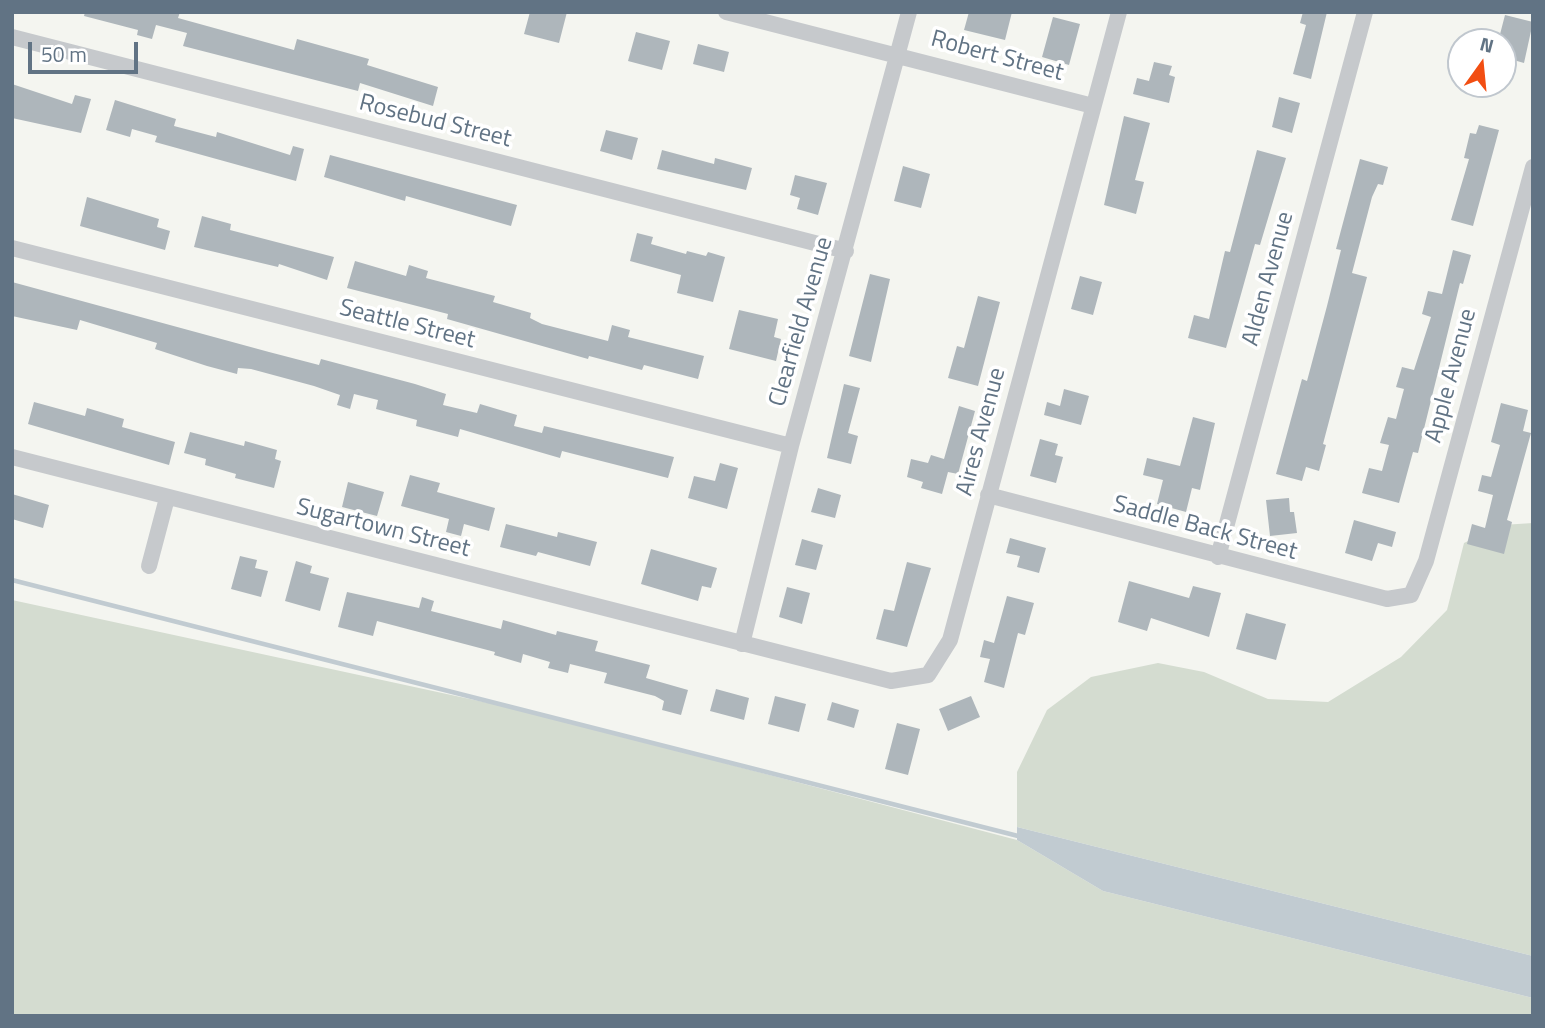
<!DOCTYPE html>
<style>
body{margin:0}
#map{position:relative;width:1545px;height:1028px;overflow:hidden;background:#f4f5f0;font-family:"Titillium Web",sans-serif}
canvas{display:block}
.frame{position:absolute;inset:0;border:14px solid #617384;pointer-events:none}
.north{position:absolute;left:1447px;top:28px;width:70px;height:70px;box-sizing:border-box;background:#fff;border:2px solid #c0c7ce;border-radius:50%;rotate:15deg;font-size:19px;font-weight:700;line-height:28px;text-align:center;color:#617384}
.north::after{content:'';display:block;margin:auto;width:24px;height:32px;background:#f24e12;clip-path:polygon(50% 0,100% 100%,50% 72%,0 100%)}
.scale{position:absolute;left:28px;top:42px;width:110px;height:32px;box-sizing:border-box;border:4px solid #617384;border-top:0;padding-left:9px;font-size:21px;line-height:24px;white-space:nowrap;color:#617384;-webkit-text-stroke:5px #fff;paint-order:stroke}
</style>
<div id="map">
<canvas width="1545" height="1028"></canvas>
<div class="frame"></div>
<div class="north">N</div>
<div class="scale">50 m</div>
</div>
<script>
const ctx = document.querySelector('canvas').getContext('2d');
ctx.lineJoin = 'round';
function paint(path, color) { ctx.fillStyle = color; ctx.fill(path, 'evenodd'); }
function strokePath(path, color, width, dash) { ctx.strokeStyle = color; ctx.lineWidth = width; ctx.lineCap = dash ? 'butt' : 'round'; ctx.setLineDash(dash || []); ctx.stroke(path); }
function write(font, color, halo, rows, align = 'center') {
  ctx.font = font + ' "Titillium Web",sans-serif'; ctx.lineWidth = 7; ctx.setLineDash([]); ctx.textBaseline = 'middle'; ctx.strokeStyle = halo; ctx.fillStyle = color; for (const [text, x, y, turn = 0] of rows) {
    ctx.save(); ctx.translate(x, y); ctx.rotate((+turn || 0) * Math.PI / 180); ctx.textAlign = isNaN(turn) ? turn : align; if (halo) ctx.strokeText(text, 0, 0); ctx.fillText(text, 0, 0); ctx.restore();
  }
}
const green = new Path2D(`
 M1533,523V956L1017,827V772L1047,710L1091,677L1158,663L1204,672L1268,699L1328,702L1401,657L1447,610L1464,543L1502,525Z
 M12,600L530,712L1017,840L1103,891L1533,998V1016H12Z`);
const water = new Path2D(`
 M1017,827L1533,956V998L1103,891L1017,840Z`);
const stream = new Path2D(`
 M12,580L1022,837`);
const building = new Path2D(`
 M85,12H180L178,18L294,50L297,39L369,59L367,65L438,87L433,106L360,83L358,91L183,46L187,33L156,25L152,39L137,35L138,30L84,16Z
 M530,12H567L559,43L524,34Z
 M969,12H1012L1005,40L964,30Z
 M1303,12H1327L1311,79L1293,74L1306,25L1300,23Z
 M1505,15L1533,22L1524,63L1503,57V42H1498Z
 M1053,17L1080,24L1069,65L1042,57Z
 M636,32L670,41L662,70L628,61Z
 M698,44L729,52L724,72L693,64Z
 M1154,62L1172,66L1169,75L1175,77L1169,103L1133,94L1137,78L1149,81Z
 M12,84L72,104L75,95L91,99L81,133L12,118Z
 M1279,97L1300,103L1292,133L1272,127Z
 M115,100L176,119L174,126L216,137L217,132L290,155L293,146L304,149L296,181L155,142L157,136L132,129L130,137L106,130Z
 M1124,116L1150,123L1135,180L1144,182L1136,214L1104,205Z
 M1479,125L1499,130L1473,226L1451,220L1469,159L1464,158L1470,133L1476,134Z
 M606,130L638,138L632,160L600,151Z
 M662,150L714,164L715,158L752,168L746,190L657,169Z
 M1257,150L1286,158L1260,245L1255,244L1226,348L1188,338L1194,315L1209,319L1225,251L1230,252Z
 M330,155L517,205L511,226L406,196L405,201L324,177Z
 M1360,159L1388,167L1383,185L1378,184L1372,197L1352,273L1367,277L1323,444L1326,445L1319,471L1306,467L1302,481L1276,474L1302,379L1307,381L1327,306L1341,250L1336,249Z
 M903,166L930,174L921,208L894,201Z
 M795,175L827,183L818,215L797,209L800,198L790,195Z
 M87,197L159,219L157,227L170,231L165,250L80,226Z
 M202,216L231,224L230,230L334,257L327,280L279,264L278,267L194,247Z
 M637,233L653,237L651,244L686,254L687,251L706,256L708,252L725,257L713,302L677,293L681,275L630,261Z
 M1453,250L1471,255L1463,284L1460,283L1418,453L1413,452L1399,503L1362,493L1369,468L1382,471L1389,445L1380,443L1388,417L1396,419L1404,389L1396,387L1402,367L1414,370L1431,317L1422,314L1428,291L1442,294Z
 M355,261L406,276L409,265L428,271L426,278L495,296L493,302L531,313L530,318L542,324L608,341L612,325L630,330L628,337L704,356L698,379L644,365L642,370L589,356L588,359L447,319L448,314L347,288Z
 M870,274L890,279L871,362L849,356Z
 M1080,276L1102,282L1093,315L1071,309Z
 M12,282L269,352L319,365L321,359L415,384L446,394L443,405L477,413L480,404L517,415L514,426L542,433L544,426L674,457L668,478L562,451L560,458L460,429L458,437L416,426L417,420L376,409L378,400L354,394L350,409L337,405L340,395L314,386L251,369L238,368L237,374L207,366L155,349L157,343L80,320L77,330L12,316Z
 M978,296L1000,302L978,386L948,378L957,346L964,348Z
 M739,310L778,319L774,337L781,339L776,361L729,349Z
 M844,384L860,388L848,433L858,436L851,464L827,458Z
 M1064,389L1089,396L1081,425L1044,415L1047,402L1060,406Z
 M34,402L85,416L87,408L124,419L122,427L175,442L169,465L28,424Z
 M1501,403L1528,410L1523,431L1531,433L1507,520L1512,522L1504,554L1467,544L1472,524L1485,528L1493,495L1478,491L1482,475L1491,477L1500,445L1491,442Z
 M959,406L975,411L958,474L948,472L942,494L921,488L923,482L907,477L911,459L928,463L931,455L944,459Z
 M1193,417L1215,423L1200,490L1192,488L1186,512L1157,504L1163,480L1143,475L1147,458L1180,466Z
 M190,432L244,446L245,441L277,450L275,459L281,461L274,488L235,478L236,474L205,465L206,459L184,453Z
 M1040,439L1058,444L1055,455L1063,457L1056,483L1030,476Z
 M720,463L738,468L727,509L688,498L694,476L715,481Z
 M410,475L440,483L437,492L495,508L489,531L464,524L461,536L446,532L449,519L401,506Z
 M348,482L384,492L377,516L342,507Z
 M818,488L841,495L835,518L811,512Z
 M12,494L49,505L43,528L12,519Z
 M1289,498L1290,512H1294L1297,533L1270,536L1266,500Z
 M1354,520L1396,532L1392,547L1378,543L1372,561L1345,553Z
 M506,524L557,537L558,532L597,542L590,566L538,552L536,556L500,547Z
 M1010,538L1046,548L1039,573L1017,567L1020,556L1006,553Z
 M802,539L823,545L816,570L795,565Z
 M651,549L717,568L711,588L702,586L698,601L641,584Z
 M240,556L257,560L255,568L268,571L261,597L231,589Z
 M296,561L312,566L310,573L329,578L320,611L285,601Z
 M907,562L931,568L907,647L876,639L884,609L894,611Z
 M1129,581L1189,598L1193,586L1221,593L1209,637L1151,618L1147,631L1118,622Z
 M787,587L810,593L802,624L779,617Z
 M347,592L419,608L422,597L434,601L431,611L501,629L503,620L556,635L557,631L598,641L595,651L650,665L646,678L688,690L681,715L662,710L664,701L655,696L604,683L607,673L570,664L568,673L548,668L550,662L523,654L521,663L494,655L495,652L377,621L373,636L338,627Z
 M1007,596L1034,603L1025,635L1018,633L1004,688L984,682L990,659L980,657L984,640L994,643Z
 M1246,613L1286,624L1276,660L1236,649Z
 M716,689L749,698L744,720L710,711Z
 M775,696L806,704L799,732L768,724Z
 M971,696L980,717L948,731L939,709Z
 M832,702L859,710L854,728L827,720Z
 M897,723L920,729L908,775L885,769Z`);
const minor = new Path2D(`
 M726,12L1093,106
 M12,37L846,251
 M12,248L791,446
 M12,457L891,681L928,675L950,640L1119,12
 M988,495L1387,599L1411,595L1426,561L1533,167
 M1218,557L1365,12
 M149,566L167,498
 M742,644L791,446L909,12`);
const streetNames = [
 ["Robert Street",997,57,15],
 ["Rosebud Street",435,122,14],
 ["Alden Avenue",1269,279,-75],
 ["Clearfield Avenue",802,322,-74],
 ["Seattle Street",407,325,14],
 ["Apple Avenue",1452,376,-75],
 ["Aires Avenue",982,432,-75],
 ["Sugartown Street",383,529,14],
 ["Saddle Back Street",1205,529,15]
];
paint(green, '#d4dcd0');
paint(water, '#c1cbd1');
strokePath(stream, '#c1cbd1', 4.5);
paint(building, '#aeb6bb');
strokePath(minor, '#c6c9cc', 16);
write('24px', '#617384', '#fff', streetNames);
</script>
